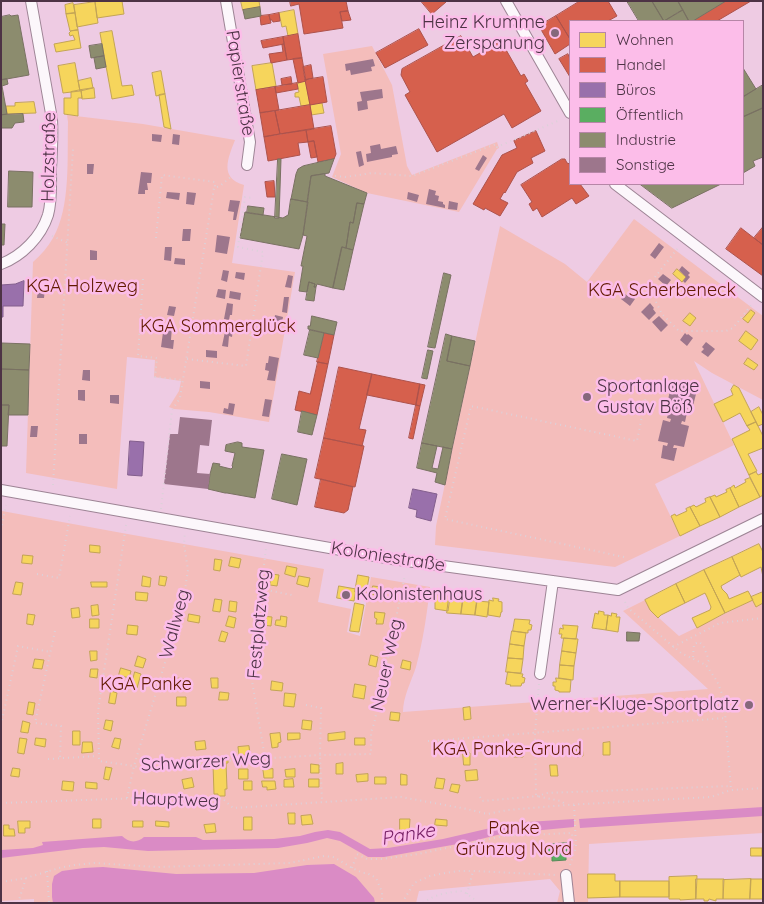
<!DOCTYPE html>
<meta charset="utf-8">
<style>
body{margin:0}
#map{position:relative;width:764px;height:904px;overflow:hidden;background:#eecbe3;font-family:Quicksand,sans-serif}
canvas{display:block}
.frame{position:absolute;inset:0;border:2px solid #4d3345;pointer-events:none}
.legend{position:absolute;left:569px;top:20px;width:175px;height:165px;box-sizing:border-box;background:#fcbde9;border:1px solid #b686a7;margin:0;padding:6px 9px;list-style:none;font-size:15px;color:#4d3345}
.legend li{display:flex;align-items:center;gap:10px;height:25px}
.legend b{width:25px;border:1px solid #b686a7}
</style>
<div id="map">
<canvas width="764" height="904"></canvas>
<div class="frame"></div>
<ul class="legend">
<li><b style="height:14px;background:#f6d55c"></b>Wohnen</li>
<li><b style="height:14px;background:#d6604d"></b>Handel</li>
<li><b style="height:14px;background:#9970ab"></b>Büros</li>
<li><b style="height:14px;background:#5aae61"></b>Öffentlich</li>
<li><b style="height:14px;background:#8c8c6e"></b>Industrie</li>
<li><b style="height:14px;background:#9d768c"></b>Sonstige</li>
</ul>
</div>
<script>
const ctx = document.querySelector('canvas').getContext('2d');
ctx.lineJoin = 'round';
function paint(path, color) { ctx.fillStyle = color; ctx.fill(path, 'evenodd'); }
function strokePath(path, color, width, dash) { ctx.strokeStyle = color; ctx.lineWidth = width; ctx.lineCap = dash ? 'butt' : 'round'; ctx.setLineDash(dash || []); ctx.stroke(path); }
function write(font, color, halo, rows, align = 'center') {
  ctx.font = font + ' Quicksand,sans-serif'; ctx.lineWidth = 5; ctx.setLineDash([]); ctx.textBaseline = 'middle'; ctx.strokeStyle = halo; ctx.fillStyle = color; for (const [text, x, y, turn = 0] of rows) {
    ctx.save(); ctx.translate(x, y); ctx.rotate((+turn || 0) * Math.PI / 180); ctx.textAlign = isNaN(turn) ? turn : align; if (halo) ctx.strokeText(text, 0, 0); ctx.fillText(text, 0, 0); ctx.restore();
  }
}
const green = new Path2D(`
 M372,46L392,85L407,166L412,175L497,142L499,148L497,149L459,212L367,193L332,177L341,154L323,54Z
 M67,115L143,124L235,140C228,158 219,178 244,185L232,263L295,272L269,422L209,412L174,409L169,407L179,391L181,381L154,377L155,360L127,357L117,489L26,473L33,262C41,255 48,247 53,238C71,207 67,157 68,122Z
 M634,219L763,316V400L712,373L694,361L734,445L655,484L680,536L615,567L435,545L436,526L500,226L565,264L587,282Z
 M2,511L122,533L324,569L318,602L351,609L347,632L360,636L371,577L430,587C427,614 423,641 416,667C411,682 403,697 403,712L708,689L623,611L645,600L650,610L679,636L753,600L756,607L763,603V833L589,844L588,903H557L560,891L550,879L419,891L416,903H34V899L1,901V517Z`);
const water = new Path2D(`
 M763,807V816L580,828L579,819Z
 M574,819V827L501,834L469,842L384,857H368L340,841L327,838L307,843L278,848L148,851L104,847L83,848L1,858V850L33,848L43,845L42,842L122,836C129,843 137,843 144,837H196L203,840L274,839L300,836L315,832L328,830L340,832L370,849L388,848L443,839L512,823Z
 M334,864L356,877L374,898L375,903H53L52,897V884L54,876L62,871L84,868L103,867L176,874L254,873L307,865Z`);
const homes = new Path2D(`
 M98,1H122L124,14L97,18L95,2Z
 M241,1H259L260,7L243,10Z
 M95,2L98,23L77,27L74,5Z
 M73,3L75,13L66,14L65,5Z
 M294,10L298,34L288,36L286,26L282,27L279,13Z
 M75,13L78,30L70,31L66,14Z
 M78,30L81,48L56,52L54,44L75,40L73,35L70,36L69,33L71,31Z
 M112,31L122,86L132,85L134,95L112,99L100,33Z
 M75,63L80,91L63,93L58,66Z
 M272,63L276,86L256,90L252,66Z
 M161,71L165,94L156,96L152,73Z
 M91,78L93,88L80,91L78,81Z
 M306,81L310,105L301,106L299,97H295V93L299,92L297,83Z
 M94,88L95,98L82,99L81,90Z
 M81,90L82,98H78V116L64,114V98H71V92Z
 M165,94L171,129L164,127L159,95Z
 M34,102L36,113L7,114L6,106H15V103Z
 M322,103L324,113L311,115L310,105Z
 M677,269L686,277L682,282L673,274Z
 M751,310L755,313L748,323L743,319Z
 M690,313L696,318L690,326L683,321Z
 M746,331L758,340L751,350L739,341Z
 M748,358L758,365L754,370L744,364Z
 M734,385L739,388L756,422L747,426L740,413L723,422L714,404L733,395L731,390Z
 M759,407L763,415V424L758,426L751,412Z
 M756,422L763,436V448L748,454L757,471L749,475L732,439L750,430L747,426Z
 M756,472L758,475L763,473V495L760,497L749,475Z
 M750,478L760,497L739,507L730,488L734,485L735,488L746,482L745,480Z
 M730,488L739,507L720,517L710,497L715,495L716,497L727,492L726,490Z
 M710,497L720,517L700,526L690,507L694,505L696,507L706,502L705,499Z
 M690,507L700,526L680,536L671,516L675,514L676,516L687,511L686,509Z
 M759,544L763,552V577L761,567L741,577L732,557Z
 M90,545L100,546V553L90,552Z
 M23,555L33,556L32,564L22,563Z
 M231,557L241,559L239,568L229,566Z
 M732,557L740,575L721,586L722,589L727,594L729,599L748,591L753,600L725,613L704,570Z
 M215,559L222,560L220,571L214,570Z
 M287,566L297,568L295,577L285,574Z
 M704,570L725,613L697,628L692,618L710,610L711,607L707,597L705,593L685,603L676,584Z
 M272,574L279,575L277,586L270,585Z
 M358,575L369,577L366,594L355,592Z
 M143,576L151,578L150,587L142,586Z
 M160,576L167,577L165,586L159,585Z
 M299,576L310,578L308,587L297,584Z
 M16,582L23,583L21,595L13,594Z
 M91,582H107V587H92Z
 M676,584L685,603L661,615L658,618L650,610L645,600Z
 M339,586L356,589L354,601L337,598Z
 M373,586L382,587L381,596L371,594Z
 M136,592L148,593L147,601L136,600Z
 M441,592L446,593L445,596H450L448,611L435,609V599H436V595H440Z
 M763,592V603L756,607L751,597Z
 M449,598L463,599L461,614L447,613Z
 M493,598L499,599L498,601L502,602V612H501L500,617L488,615L489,600L493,601Z
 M215,599L222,600L220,612L213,611Z
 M463,599L477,601L475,615L461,614Z
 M230,601L237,602L236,612L229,611Z
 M477,601L489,602L487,617L475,615Z
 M355,603L364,605L359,632L350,631Z
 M98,605L99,615L92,616L91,606Z
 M79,608L80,617L72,618L71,609Z
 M599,611L604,612V615H608L606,630L592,628L595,613L598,614Z
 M375,612L385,613L383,624H376L377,619L375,618Z
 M612,613L617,614L616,617H620L618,632L606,630L608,615L611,616Z
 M28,614L35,615L33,625L27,624Z
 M189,614L200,616L199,623L188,621Z
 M229,616L236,618L234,628L226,626Z
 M263,616L272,617L271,626L262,625Z
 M281,616L287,617L286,627L275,625L276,620H280Z
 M90,619H99V628H90Z
 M515,619L530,620L529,624L532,625L531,630H528V633L513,631Z
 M128,625L138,626L137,635L127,634Z
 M563,625L578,626L576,639L561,638L562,634H559L560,628L563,629Z
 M222,631L228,633L225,642L219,641Z
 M512,631L526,633L524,646L510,644Z
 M564,638L578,639L576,653L562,651Z
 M510,644L524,646L523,659L508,658Z
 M90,651H97V660L91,661Z
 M562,651L576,653L574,666L560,665Z
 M371,655L378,657L376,667L369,665Z
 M138,656L146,659L143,668L135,666Z
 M508,658L523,659L521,673L506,672Z
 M35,659L44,660L42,669L33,668Z
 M403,660L411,662L410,670L401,668Z
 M560,665L574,666L573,680L559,678Z
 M121,668L131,671L129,678L119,675Z
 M91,669H98L97,678L90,677Z
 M135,672L141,674L137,688L131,687Z
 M508,672L523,674L522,677L525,678L524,683H522L521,686H510L511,685L506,684Z
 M177,678L184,679L183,689L176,688Z
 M211,678H218V688H212Z
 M556,678L571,680L570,692H559V691L555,690V686H553V682H556Z
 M272,681L283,683L282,691L271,690Z
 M355,684L366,686L364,699L353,697Z
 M111,691L117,693L115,704L109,703Z
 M220,692L229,693L228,700H219Z
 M285,693L296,694L294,707L284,706Z
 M177,697H186V706H177Z
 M29,702L35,703L33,715L27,714Z
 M470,707L471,719L464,720L463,708Z
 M391,712L400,713L399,721L390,720Z
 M106,720L113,721L111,731L104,729Z
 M303,720L312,721L311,730L302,729Z
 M23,721L30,723L28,733L21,732Z
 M73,731H80V745H73Z
 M345,732V739L328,741V734Z
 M280,733L281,742L278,743V747L272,748L270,734Z
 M288,733H300V739L288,740Z
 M20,738L27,739L24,754L18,753Z
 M36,738L46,739L45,747L35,745Z
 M115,738L121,739L119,749L112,747Z
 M355,738H365V745H355Z
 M205,741L206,749L196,750L195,742Z
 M83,742H92L93,752L82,753Z
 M610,742V755H603V743Z
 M582,744L583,756L577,757L576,745Z
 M249,746L250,754L239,756L238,747Z
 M514,749H523V757H514Z
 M463,753H470V765H464Z
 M228,761V763H226L227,789H225V796H218V794H214L213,764H218V762Z
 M343,763V774H336V764Z
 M311,764L319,765V773H311Z
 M550,765H557L558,776H551Z
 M106,767L112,768L109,780L104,779Z
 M13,768L20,769L19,777L11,776Z
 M239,769H248V779H239Z
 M273,769V778H264L263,770Z
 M295,769V777H286L285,770Z
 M477,770L478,780L466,781L465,771Z
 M368,774V781L357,782L356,775Z
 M401,774L407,775V785H401Z
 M375,777H386V784H375Z
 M192,778L194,787L184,789L182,780Z
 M437,778L445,779L443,789L435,788Z
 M293,779L294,787H284V780Z
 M309,779H319V787H309Z
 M63,781L74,782L73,791L62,790Z
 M244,781H252V790H244Z
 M262,781H275L276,789L267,790V787H263Z
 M86,782L97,783V789L86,788Z
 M452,784L460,785L458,793L450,791Z
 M288,813H295V824H289Z
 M311,815L313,824L302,825L301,816Z
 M244,817H252V830H244Z
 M93,819H101V828H93Z
 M400,819H410L409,833L400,832Z
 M436,819L447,820V826L435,825Z
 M18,821H30V828H25V833H19Z
 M133,821H143V827H133Z
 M156,821L169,822V827L156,826Z
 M215,824L216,832L206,833L204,825Z
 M4,825H9V829H14L15,836H4Z
 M751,848H762V856H751Z
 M588,874H615V881H620V897L588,898Z
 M697,876L696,899L680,900V899H669V877Z
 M696,879H724L723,899H716V901L709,899L708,901H704V899H696Z
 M751,879H763V899H750Z
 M751,879L750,899H723V880Z
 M620,881H669V897H620Z`);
const shops = new Path2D(`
 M290,1H346L348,11L340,12L343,28L304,34L299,4L291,6Z
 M421,1H445L446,2L432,14Z
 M580,1H608L617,16L608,21H570V39L556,16Z
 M726,1H751L717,21H693Z
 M348,11L351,20L342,21L340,12Z
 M279,13L280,21L273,22L272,20H270L269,15Z
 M269,15L271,23L261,25L260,16Z
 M556,16L570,39V44L555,54L539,26Z
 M419,29L428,45L385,68L376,53Z
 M298,34L302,58L287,60L283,37Z
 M461,36L473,57L501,41L521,76L524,74L528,81L525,83L541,111L512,128L504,114L437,152L405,95L410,92L401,75L402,69Z
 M283,37L284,44L263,48L261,41Z
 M284,44L287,60L271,63L269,54L283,52L282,45Z
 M568,54L570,59V77L559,59Z
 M302,58L306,81L298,83L293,59Z
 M311,65L313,78L305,80L303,67Z
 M291,77L292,84L282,85L281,79Z
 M323,77L327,102L310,105L305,80Z
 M297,83L298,89L276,93L275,87Z
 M275,87L279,110L260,113L256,90Z
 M310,105L314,129L280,134L275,111Z
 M275,111L280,134L264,137L260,113Z
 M331,126L336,154L334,159L318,162L314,141L308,142L306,130Z
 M306,130L308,142L298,143L300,155L268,161L264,137Z
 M536,131L545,151L531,158L533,163L517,172L505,193L504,192L500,199L508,203L500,216L485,208L484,210L473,204L502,155L517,148L514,141Z
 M314,141L317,157L311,158L308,142Z
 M562,159H565L567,163L570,164V184H580L589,196L576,204L572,198L542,217L537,208L533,211L529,204L532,202L521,185Z
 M274,181L275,197H267L265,182Z
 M763,227V245L754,238Z
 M741,228L763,245V276L726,249Z
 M324,333L334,335L328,364L317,362Z
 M318,362L328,364L317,415L295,410L299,391L310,394Z
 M339,367L372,374L359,429L366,430L362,446L324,438Z
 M372,374L420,384L416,405L367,395Z
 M420,384L425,385L420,406L416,405Z
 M416,405L420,406L413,439L409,438Z
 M324,438L364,446L355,487L315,478Z
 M321,479L353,487L348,510L344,513L315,507Z`);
const offices = new Path2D(`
 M24,281L23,306H3V317H1V285L15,284Z
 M130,441L144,442L142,476L128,475Z
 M413,489L437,494L431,521L416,517L417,510L409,508Z`);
const public = new Path2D(`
 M567,843L568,851L566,852V860L552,861V855H549L545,845Z`);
const industry = new Path2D(`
 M627,1H652L664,21H639Z
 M652,1H678L683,10L664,21Z
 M678,1H726L693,21H689Z
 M260,7L261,16L245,19L243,10Z
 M683,10L689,21H664L677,13Z
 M10,15L11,16L18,15L29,75L1,80V17Z
 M102,44L104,56L91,58L89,46Z
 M104,56L106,67L96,69L94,58Z
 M743,68L756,89L743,97Z
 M7,79L8,84L2,86L7,114L1,115V80Z
 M763,85V108L743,117V97Z
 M763,108V157L753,161L755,166L743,173V117Z
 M23,114L24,122L15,123L12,128H1V115Z
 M278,159H281L279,218H275Z
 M334,159L329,173L311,176L307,202L291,199L296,174L298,169L303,166Z
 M9,171L33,172L32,207H8Z
 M325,174V176L367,193L364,204L357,203L353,223L350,222L346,248L342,247L333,288L317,284L316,287H314L315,284L309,282L307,292L299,291L303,266H301L307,236L303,235L311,176Z
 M640,184H721L672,208Z
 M291,199L308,202L303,235L299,249L240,238L245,212L283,218L288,215Z
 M357,203L364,204L353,250L346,248L350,222L353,223Z
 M248,206L264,208L263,215L247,213Z
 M1,224H5L4,245H1Z
 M342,247L353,250L344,290L333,288Z
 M444,273L451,275L435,348L428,347Z
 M309,282L315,284L314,287H316L314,301L306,300Z
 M312,316L337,322L334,335L308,329V326H310Z
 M310,330L324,333L318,358L304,355Z
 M446,334L452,336L447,361L470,366L452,449L422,443Z
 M452,336L475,341L470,366L447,361Z
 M2,343L30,344L29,370L2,369Z
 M428,350L433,351L427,379L422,378Z
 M2,369L29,370L28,415H8L9,405H1Z
 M1,405H9L7,446H1Z
 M302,411L317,415L312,435L298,432Z
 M238,442L242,443V447L264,450L255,498L227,493H225L208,489L210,474L213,463L220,464L219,466L231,469L233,467L232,466L235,453L225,451L226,445Z
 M422,443L437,446L432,468L438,469L443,447L452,449L445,485L435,482L437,473L417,468Z
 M282,454L307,459L297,505L272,499Z
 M627,632L640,633L639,641H627Z`);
const building = new Path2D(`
 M373,59L375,66L371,67L372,71L351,75L350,70L346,71L345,64Z
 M382,89L383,98L367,101L368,109L358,111L357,102L362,101L360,92Z
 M152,134L162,135L161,142L152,141Z
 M173,134L180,135L179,145L172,144Z
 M380,144L381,149L396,146L398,154L392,155V157L367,162L366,154L371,153L370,146Z
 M361,151L364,165L359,167L356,152Z
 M483,155L487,158L479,171L475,169Z
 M87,164H94L93,174H87Z
 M141,172L152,173L151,183H147L148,190H145V194H138Z
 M429,189L436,191L435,195L439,196L438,201L443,202V204L445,205V208L426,204Z
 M167,192L180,193L179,200L166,198Z
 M187,192L196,193L194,205L186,204Z
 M408,192L419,195L417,202L407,199Z
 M230,200L240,201L236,220H233L234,212L228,211Z
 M449,201L458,203L457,210L448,209Z
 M183,229H191L190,241H182Z
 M217,235L230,237L227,254L215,252Z
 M659,243L664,247L655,259L650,255Z
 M165,247H172L171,261L164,260Z
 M90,250L97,251V260H90Z
 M175,258L185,259V265L174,264Z
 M682,266L690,273L688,275L690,277L685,283L683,281L686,277L679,270Z
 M223,270L229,271L227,282L221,280Z
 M236,272L245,273L244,280L235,278Z
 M663,274L671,280L666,286L658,279Z
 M288,275L293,276L291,288L285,287Z
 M38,288H45L44,298H37Z
 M218,289L226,290L225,299L216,297Z
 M230,291L241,293L240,300L229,298Z
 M625,294L629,297L631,295L635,299L630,306L621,299Z
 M284,297H289L287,313L282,312Z
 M227,303L233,304L232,315H230L229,320L224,319Z
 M650,303L654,308L653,309L656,313L649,320L641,312Z
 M169,306L176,307L174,316L167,315Z
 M275,315L283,317L281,327L273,326Z
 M659,316L668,325L661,332L652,322Z
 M212,322L219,323L218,332L211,331Z
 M164,325L172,326L171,340H174L173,349L161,347Z
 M226,327L233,328L232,337L229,336L228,347L222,346Z
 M685,333L687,335L688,334L693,338L687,346L680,340Z
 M706,342L715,349L708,357L701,352L704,349L702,347Z
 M206,350L217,351V358L206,357Z
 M269,356L279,358L275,381L267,380L269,371L265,370L266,363H268Z
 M83,370H90V381L82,380Z
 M672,380L681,382V380L689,382L688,384L698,386L693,406L684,404V407L688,408L685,422L682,421L681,424L689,426L684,447L674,445L673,448H677L674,461L661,458L663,445L667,446L668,443L658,441L663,420L670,422L671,419L667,418L671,401L668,400Z
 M200,381L210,382V389L200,388Z
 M78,390H85V401L78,400Z
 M110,395H119V404L110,403Z
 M265,399L272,400L269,417L262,416Z
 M229,403L235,404L233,415L223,413L224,408L228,409Z
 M180,417L212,420L209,446L200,445L197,473L210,474L208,489L164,484L170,434H178Z
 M31,426H38L37,437H30Z
 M79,434H87V444H79Z`);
const path = new Path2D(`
 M335,176L345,177L372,173L412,176L496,144L497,147L560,120
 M52,236L68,243
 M156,238L162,175L215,182V187
 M655,277L678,248
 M143,279L138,356L157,358L155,377L183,380
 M656,302L662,314L679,331H726L733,328L752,304
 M187,359L246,366L263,252L238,247L245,197L253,198
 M53,485L73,148
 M161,509L172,410L180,398L214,188L220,186L233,175
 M126,525L98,711L99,761L134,766L145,769L222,761L320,755L371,754V732L374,724L405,575
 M1,530L6,505
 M624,557L445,519L471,406L637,441L646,396
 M37,574L59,578L70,516
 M261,589L292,595
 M625,602L628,608L681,653L706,665L717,681L724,699L731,790
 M55,631L35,723L61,726L60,758
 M673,647L720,623L763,618
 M693,657L694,644L699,642L703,645L709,660L706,665
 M539,684L535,733L536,796L561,801L565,804
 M306,705L321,708L320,755L322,802
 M1,725L18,646L51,652
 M428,741L725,718
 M265,758L251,675L266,548
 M48,759L98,756
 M480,797L482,801L539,796L546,793L731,786
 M127,798L134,766L173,636L184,596L188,570L184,544L185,532
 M1,803L167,797L197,803L222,798L233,808L401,797L467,809L487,814L508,810L566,805L711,797L731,790L763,788
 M570,865L576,847L574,804
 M352,868L357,854L367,859H382L418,854L504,836L572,833L573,844L575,846
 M47,871L49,903
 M1,882L26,878L59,868L74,865L94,863L157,867L290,863L324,856L334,857L352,868L363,873H367L376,878L382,892V903
 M467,894L473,871
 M1,901L4,903
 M18,903L26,878
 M402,903L414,883L430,876L445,873L459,871H473L557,875
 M423,903C435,894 449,892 463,891L474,899`);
const minor = new Path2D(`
 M226,1L250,142L247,165
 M506,1L570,113
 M615,184L763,297
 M1,264C22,256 41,237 48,215C52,201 51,184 51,169C52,153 53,136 52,119L31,1
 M1,490L392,559L618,590L763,519
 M540,674L553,581
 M566,875L569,903`);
const markers = [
 [555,33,5,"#85687c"],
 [587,397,5,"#85687c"],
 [346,595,5,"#85687c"],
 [749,705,5,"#85687c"]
];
const poiNames = [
 ["Heinz Krumme",545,23],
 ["Zerspanung",545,44],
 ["Sportanlage",597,387,"left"],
 ["Gustav Böß",597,408,"left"],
 ["Kolonistenhaus",356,595,"left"],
 ["Werner-Kluge-Sportplatz",739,705]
];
const streetNames = [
 ["Papierstraße",240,83,81],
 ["Holzstraße",49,157,-89],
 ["Koloniestraße",388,557,9],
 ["Wallweg",175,624,-75],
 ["Festplatzweg",259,624,-85],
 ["Neuer Weg",387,665,-78],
 ["Schwarzer Weg",206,762,-3],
 ["Hauptweg",176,800,2]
];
const parkNames = [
 ["KGA Holzweg",82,287],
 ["KGA Scherbeneck",662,291],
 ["KGA Sommerglück",218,327],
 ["KGA Panke",146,685],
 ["KGA Panke-Grund",507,750],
 ["Panke",514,829],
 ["Grünzug Nord",514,850]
];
const waterNames = [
 ["Panke",408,835,-10]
];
paint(green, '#f4bdbb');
paint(water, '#da8bc5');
paint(homes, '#f6d55c');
strokePath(homes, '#c3a455', 1);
paint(shops, '#d6604d');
strokePath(shops, '#ad524b', 1);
paint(offices, '#9970ab');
strokePath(offices, '#825e8c', 1);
paint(public, '#5aae61');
strokePath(public, '#568959', 1);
paint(industry, '#8c8c6e');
strokePath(industry, '#797162', 1);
paint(building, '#9d768c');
strokePath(minor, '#9d8495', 12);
strokePath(path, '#dcd1d9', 2, [1, 4]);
strokePath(minor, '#fcf7fb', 10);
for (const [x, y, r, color] of markers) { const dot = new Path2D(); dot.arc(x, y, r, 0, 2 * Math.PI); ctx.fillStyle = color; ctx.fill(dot); strokePath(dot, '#fcbde9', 2); }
write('18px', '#4d3345', '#fcbde9', poiNames, 'right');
write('18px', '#4d3345', '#fcbde9', streetNames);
write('18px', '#621a00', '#fcbde9', parkNames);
write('italic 19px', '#751d62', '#fcbde9', waterNames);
</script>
